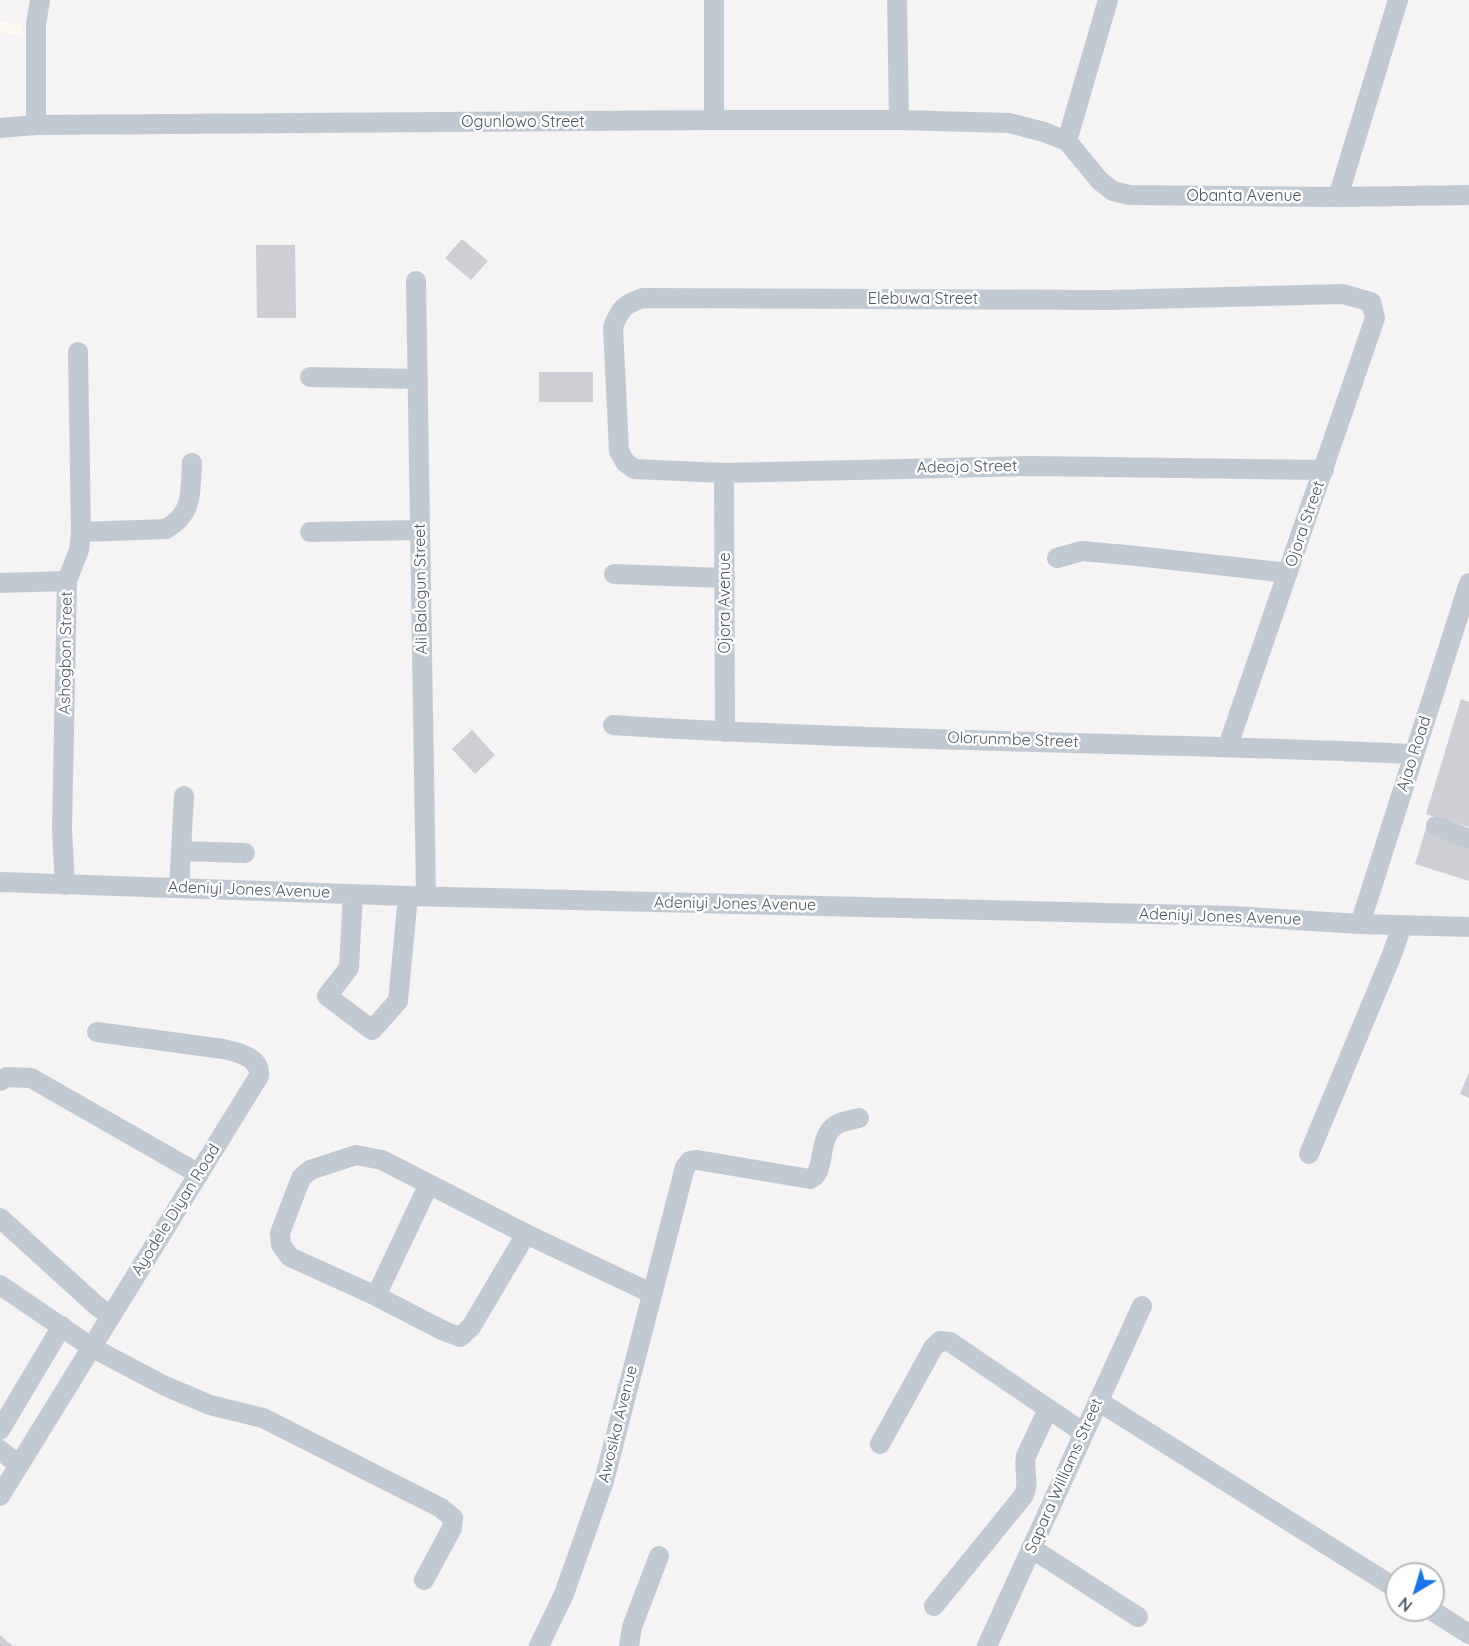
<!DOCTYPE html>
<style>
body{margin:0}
#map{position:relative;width:1469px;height:1646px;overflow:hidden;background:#f5f3f3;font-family:Quicksand,sans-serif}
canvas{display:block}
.north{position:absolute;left:1385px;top:1562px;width:60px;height:60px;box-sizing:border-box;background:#fff;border:2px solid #b7bbc0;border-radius:50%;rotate:218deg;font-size:16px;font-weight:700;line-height:24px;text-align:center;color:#4a5661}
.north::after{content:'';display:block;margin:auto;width:21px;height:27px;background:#1a73e8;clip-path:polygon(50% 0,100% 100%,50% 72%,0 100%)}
</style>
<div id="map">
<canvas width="1469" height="1646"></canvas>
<div class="north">N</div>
</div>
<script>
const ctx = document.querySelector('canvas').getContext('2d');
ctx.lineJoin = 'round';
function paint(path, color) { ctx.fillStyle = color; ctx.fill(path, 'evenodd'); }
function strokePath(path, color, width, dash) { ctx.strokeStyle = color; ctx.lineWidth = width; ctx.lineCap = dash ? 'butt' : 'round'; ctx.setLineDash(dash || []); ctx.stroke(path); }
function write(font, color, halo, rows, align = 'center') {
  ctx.font = font + ' Quicksand,sans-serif'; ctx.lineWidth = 5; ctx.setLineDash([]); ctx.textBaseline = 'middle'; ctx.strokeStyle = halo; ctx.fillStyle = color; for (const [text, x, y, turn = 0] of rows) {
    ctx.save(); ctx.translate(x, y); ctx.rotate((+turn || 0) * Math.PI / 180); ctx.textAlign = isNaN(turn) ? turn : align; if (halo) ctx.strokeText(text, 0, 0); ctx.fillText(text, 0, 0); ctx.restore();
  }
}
const commercial = new Path2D(`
 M0,21L22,26V36L0,32Z`);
const building = new Path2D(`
 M462,239L488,261L471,280L445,258Z
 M256,245H295L296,318H257Z
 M539,372H593V402H539Z
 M1461,699L1469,702V827L1426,814Z
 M472,730L495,755L475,774L452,749Z
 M1426,828L1469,842V881L1415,864Z
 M1469,1072V1098L1460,1094Z
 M0,1635L13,1646H0Z`);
const minor = new Path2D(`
 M714,0V120
 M897,0L899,120
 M36,125V24L40,0
 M0,128L36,125L714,120H899L1009,123L1044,132L1067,141L1100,181L1113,191L1129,195L1338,197L1469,195
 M1067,141L1108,0
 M1338,197L1398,0
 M416,281L426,896
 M310,377L418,379
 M724,473L725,732
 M81,532L166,529C194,513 190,492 192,463
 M310,532L420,530
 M1057,558L1082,551L1137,556L1288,573
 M614,574L725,578
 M0,583L67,581
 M613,725C879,742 1147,742 1414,754
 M1228,746L1375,318L1371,302L1343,294L1108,300L643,298C624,304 620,309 613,327L619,451L625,462L634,469L724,473L1031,466L1324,470
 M1436,826L1469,839
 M181,851L245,853
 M0,882L408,896L1232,916L1360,924L1469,927
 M65,885L62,830L67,581L79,550L81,532L78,352
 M179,888L184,796
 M353,894L349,968L327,996L372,1030L398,1001L408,896
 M1360,924L1469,583
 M0,1081L7,1077L31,1078L199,1174
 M1309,1154L1391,957L1402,926
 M0,1218L98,1307L111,1316
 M526,1234L471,1327L460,1337L444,1331L376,1296L290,1257L281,1245L280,1233L301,1178L310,1170L356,1155L382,1160L526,1234L651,1293
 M0,1285L91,1347L165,1386L210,1405L263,1418L441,1508L453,1518L452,1528L424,1580
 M376,1296L429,1184
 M1098,1401L1397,1589
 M0,1430L62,1326
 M880,1444L933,1348L940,1341L950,1342L1084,1433
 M0,1450L19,1465
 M0,1496L259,1076C261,1057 237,1052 223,1049L97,1032
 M1031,1548L1138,1617
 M934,1606L1024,1495C1030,1482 1023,1470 1026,1456L1048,1409
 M1431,1610L1469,1634
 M539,1646L564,1594L604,1481L685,1167L690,1161L697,1160L810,1179C827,1173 816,1138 836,1125C843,1121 852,1120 859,1118
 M629,1646L632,1627L659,1556
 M987,1646L1142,1306`);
const streetNames = [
 ["Ogunlowo Street",523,122],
 ["Obanta Avenue",1244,196],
 ["Elebuwa Street",923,299],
 ["Adeojo Street",967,467,-1],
 ["Ojora Street",1305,524,-71],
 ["Ali Balogun Street",421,589,-91],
 ["Ojora Avenue",725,603,-90],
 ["Ashogbon Street",66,653,-89],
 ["Olorunmbe Street",1013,740,2],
 ["Ajao Road",1414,754,-72],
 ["Adeniyi Jones Avenue",249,890,2],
 ["Adeniyi Jones Avenue",735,904,1],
 ["Adeniyi Jones Avenue",1220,917,2],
 ["Ayodele Diyan Road",176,1210,-58],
 ["Awosika Avenue",618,1424,-76],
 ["Sapara Williams Street",1064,1476,-66]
];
paint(commercial, '#fdf9ef');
paint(building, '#cdcfd5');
strokePath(minor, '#c1cad2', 20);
write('16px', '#4a5661', '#fff', streetNames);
</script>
